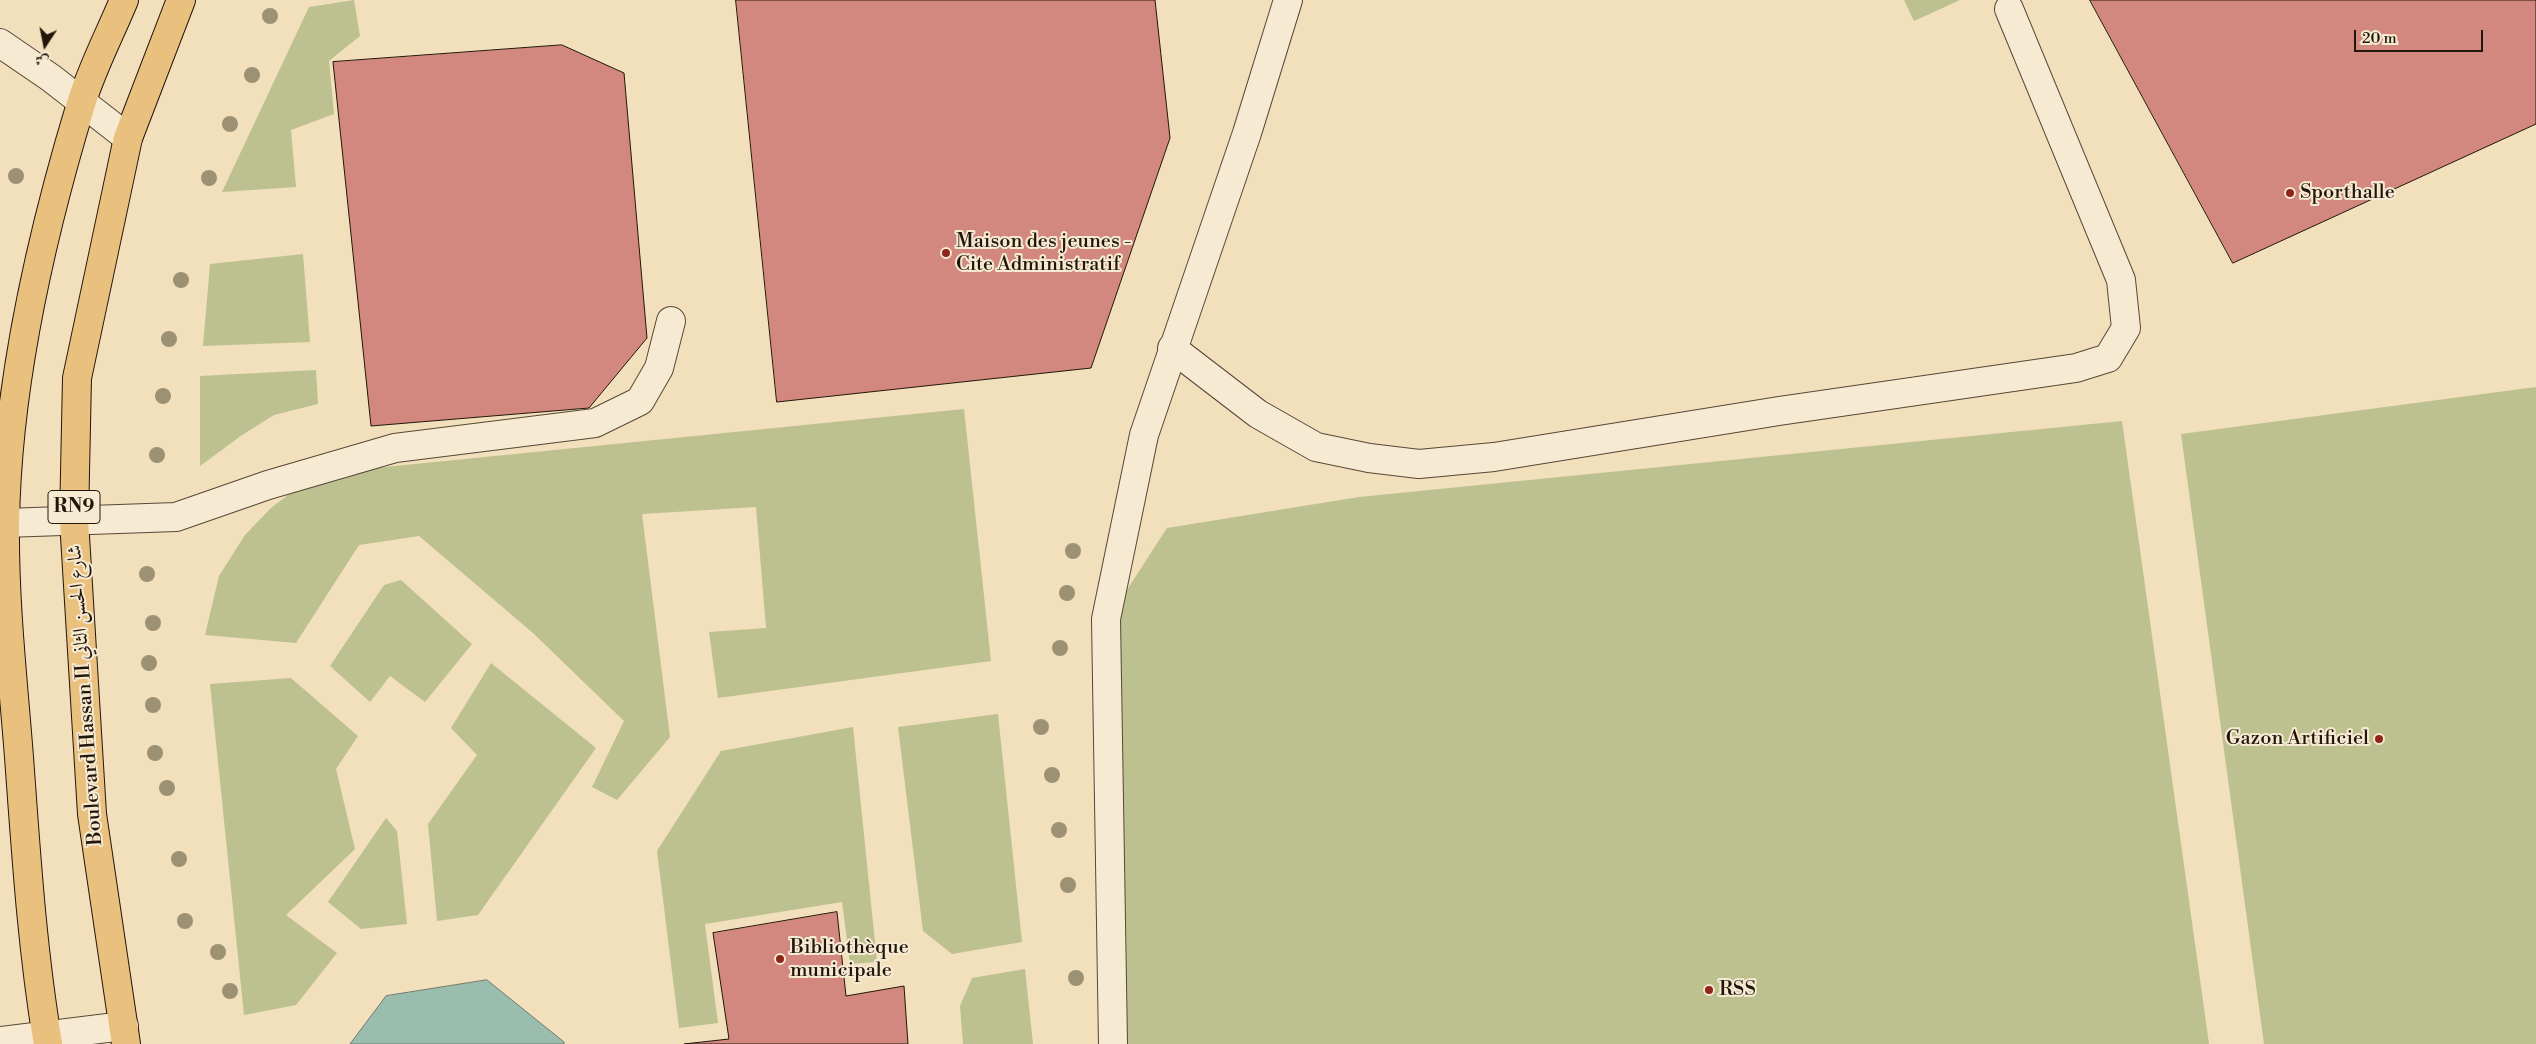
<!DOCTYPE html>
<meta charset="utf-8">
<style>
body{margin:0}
#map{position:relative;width:2536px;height:1044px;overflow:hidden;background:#f2dfbc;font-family:"Libre Bodoni",Amiri,serif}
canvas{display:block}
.north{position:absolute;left:20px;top:20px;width:50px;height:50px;-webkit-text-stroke:4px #f7ead3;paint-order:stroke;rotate:191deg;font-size:14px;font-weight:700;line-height:20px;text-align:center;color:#22160a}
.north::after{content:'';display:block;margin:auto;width:18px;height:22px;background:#22160a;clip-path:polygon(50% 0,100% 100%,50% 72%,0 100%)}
.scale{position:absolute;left:2354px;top:30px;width:129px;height:22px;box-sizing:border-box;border:2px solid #22160a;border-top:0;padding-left:6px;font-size:15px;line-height:18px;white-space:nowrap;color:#22160a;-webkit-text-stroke:4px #f7ead3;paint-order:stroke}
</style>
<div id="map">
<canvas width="2536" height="1044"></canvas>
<div class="north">ش</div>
<div class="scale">20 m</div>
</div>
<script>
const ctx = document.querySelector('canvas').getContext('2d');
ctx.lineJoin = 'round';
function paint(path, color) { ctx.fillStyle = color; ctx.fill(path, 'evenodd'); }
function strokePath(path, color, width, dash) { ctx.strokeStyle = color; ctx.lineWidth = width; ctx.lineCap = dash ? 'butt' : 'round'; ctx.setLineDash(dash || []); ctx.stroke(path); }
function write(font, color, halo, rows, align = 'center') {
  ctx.font = font + ' "Libre Bodoni",Amiri,serif'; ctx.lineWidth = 4; ctx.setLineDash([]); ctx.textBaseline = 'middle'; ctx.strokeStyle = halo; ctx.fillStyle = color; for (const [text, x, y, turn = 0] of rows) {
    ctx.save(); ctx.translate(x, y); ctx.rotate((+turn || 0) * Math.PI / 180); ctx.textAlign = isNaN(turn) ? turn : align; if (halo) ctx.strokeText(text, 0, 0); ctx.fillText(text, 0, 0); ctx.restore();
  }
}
const green = new Path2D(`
 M354,0L360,36L329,61L334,114L291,130L296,187L222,192L309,7Z
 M1904,0H1960L1914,21Z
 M303,254L310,342L203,346L210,264Z
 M316,370L318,404L274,415L242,435L200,466V376Z
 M2536,387V1044H2264L2181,434Z
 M964,409L991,661L718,698L709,632L766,628L756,507L642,514L670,737L617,800L592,787L624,721L533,633L419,536L359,545L296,643L205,635L219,576L245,535L271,508L297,488L355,470Z
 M2122,421L2209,1044H1127L1110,616L1167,528L1359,497Z
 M401,580L472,644L425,702L390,676L370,702L330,666L384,585Z
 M491,663L596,748L478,915L437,921L428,824L477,755L451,728Z
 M291,678L358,736L336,769L355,849L286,915L337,953L296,1005L244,1015L210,684Z
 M998,714L1022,942L952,954L923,931L898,727Z
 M853,727L877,962L850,964L842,902L705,924L718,1023L679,1028L657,851L721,751Z
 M386,818L397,831L407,924L361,929L328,902Z
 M1025,969L1033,1044H963L960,1006L972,978Z`);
const water = new Path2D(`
 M487,980L564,1042V1044H350L386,996Z`);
const building = new Path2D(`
 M736,0H1155L1170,138L1091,368L777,402Z
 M2090,0H2536V124L2233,263Z
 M562,45L624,73L647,338L589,408L371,426L333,62Z
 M837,912L846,996L904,986L908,1044H684L729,1039L713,933Z`);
const minor = new Path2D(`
 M0,43L51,78L128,138
 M1172,348L1258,414L1316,447L1369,458L1419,464L1494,457L1779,411L2076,368L2108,358L2126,328L2121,280L2009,9
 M5,523L176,517L268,485L395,448L595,423L640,401L659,368L671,321
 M0,1041L124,1026
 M1113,1044L1106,619L1144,435L1247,133L1288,0`);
const major = new Path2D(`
 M48,1044C32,949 26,853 19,757C13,680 4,601 5,523C7,385 41,236 81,104C92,68 110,34 124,0
 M126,1044L92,814L74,520L77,378L128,138L181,0`);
const trees = [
 [270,16],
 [252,75],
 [230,124],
 [16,176],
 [209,178],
 [181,280],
 [169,339],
 [163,396],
 [157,455],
 [1073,551],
 [147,574],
 [1067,593],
 [153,623],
 [1060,648],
 [149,663],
 [153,705],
 [1041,727],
 [155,753],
 [1052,775],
 [167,788],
 [1059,830],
 [179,859],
 [1068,885],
 [185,921],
 [218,952],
 [1076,978],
 [230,991]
];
const markers = [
 [2290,193,5,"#8f2418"],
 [946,253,5,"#8f2418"],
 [2379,739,5,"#8f2418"],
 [780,959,5,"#8f2418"],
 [1709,990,5,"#8f2418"]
];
const shields = [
 [74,507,52]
];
const shieldNames = [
 ["RN9",74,507]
];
const poiNames = [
 ["Sporthalle",2300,193],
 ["Maison des jeunes -",956,242],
 ["Cite Administratif",956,265],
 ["Gazon Artificiel",2369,739,"right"],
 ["Bibliothèque",790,948],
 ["municipale",790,971],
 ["RSS",1719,990]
];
const streetNames = [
 ["Boulevard Hassan II شارع الحسن الثاني",86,695,-94]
];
paint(green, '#bcc18f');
paint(water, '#9bbdae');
strokePath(water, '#6b7a6c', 1);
paint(building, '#d2887e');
strokePath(building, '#22160a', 1);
strokePath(minor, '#564836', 30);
strokePath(major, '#22160a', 30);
strokePath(minor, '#f7ead3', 28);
strokePath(major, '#e9c07e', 28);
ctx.fillStyle = '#9d9174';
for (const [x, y] of trees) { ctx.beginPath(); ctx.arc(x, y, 8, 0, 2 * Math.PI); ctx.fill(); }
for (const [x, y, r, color] of markers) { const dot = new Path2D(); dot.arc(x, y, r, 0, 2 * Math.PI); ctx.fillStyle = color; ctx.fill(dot); strokePath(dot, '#f7ead3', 2); }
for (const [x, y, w] of shields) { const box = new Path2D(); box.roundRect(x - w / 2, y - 16.5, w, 33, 4); ctx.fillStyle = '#f7ead3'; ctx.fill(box); strokePath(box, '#22160a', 1); }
write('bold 19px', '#22160a', null, shieldNames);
write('20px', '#22160a', '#f7ead3', poiNames, 'left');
write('20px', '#22160a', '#f7ead3', streetNames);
</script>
